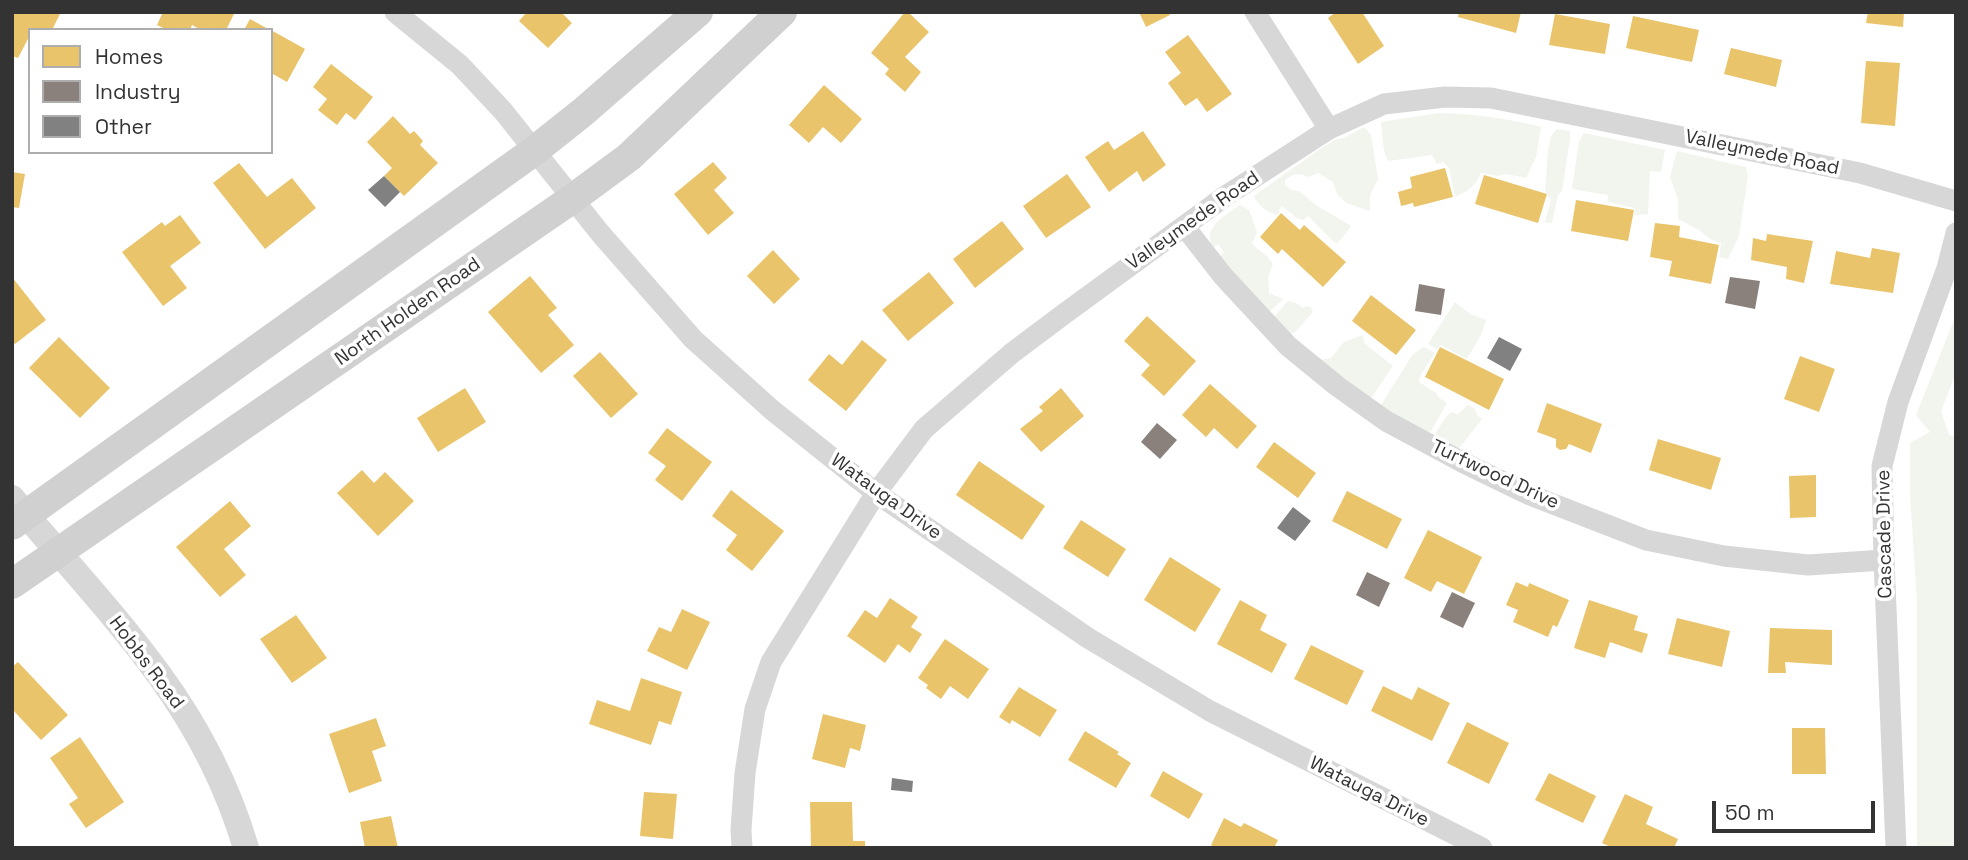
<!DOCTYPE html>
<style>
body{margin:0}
#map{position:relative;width:1968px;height:860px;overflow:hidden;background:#fff;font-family:"Space Grotesk",sans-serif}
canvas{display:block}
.frame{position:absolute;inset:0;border:14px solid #333;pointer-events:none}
.legend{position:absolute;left:28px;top:28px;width:245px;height:126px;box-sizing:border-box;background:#fff;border:2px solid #adadad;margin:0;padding:9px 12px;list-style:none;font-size:21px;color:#333}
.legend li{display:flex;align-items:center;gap:14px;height:35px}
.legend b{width:35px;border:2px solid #adadad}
.scale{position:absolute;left:1712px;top:801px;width:163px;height:32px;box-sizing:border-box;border:4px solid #333;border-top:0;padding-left:9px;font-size:21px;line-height:24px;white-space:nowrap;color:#333;-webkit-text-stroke:5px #fff;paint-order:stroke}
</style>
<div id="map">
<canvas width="1968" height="860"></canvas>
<div class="frame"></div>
<ul class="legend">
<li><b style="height:19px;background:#e9c46a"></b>Homes</li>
<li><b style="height:19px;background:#8a817c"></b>Industry</li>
<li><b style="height:19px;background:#818181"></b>Other</li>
</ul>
<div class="scale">50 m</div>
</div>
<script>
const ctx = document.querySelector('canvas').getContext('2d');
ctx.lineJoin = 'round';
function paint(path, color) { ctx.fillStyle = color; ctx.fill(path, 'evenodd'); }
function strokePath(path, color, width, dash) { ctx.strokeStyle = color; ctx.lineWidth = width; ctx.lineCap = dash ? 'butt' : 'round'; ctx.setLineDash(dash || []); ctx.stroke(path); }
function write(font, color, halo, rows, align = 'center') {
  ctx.font = font + ' "Space Grotesk",sans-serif'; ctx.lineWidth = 7; ctx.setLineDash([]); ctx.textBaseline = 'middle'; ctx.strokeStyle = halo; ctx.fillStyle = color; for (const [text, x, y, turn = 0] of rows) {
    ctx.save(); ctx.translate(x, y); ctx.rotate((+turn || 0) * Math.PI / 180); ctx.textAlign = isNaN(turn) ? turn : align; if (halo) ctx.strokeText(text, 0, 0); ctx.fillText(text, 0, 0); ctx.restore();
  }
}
const green = new Path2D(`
 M1439,113C1474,114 1507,118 1541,127L1536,157L1526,178L1506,174L1498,176L1481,173C1476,185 1469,191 1455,197L1449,168L1443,162L1437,164L1432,155L1388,161L1384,151L1381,122Z
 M1364,127L1371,135L1378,179L1370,195V211L1346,203L1337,194L1333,182L1318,173L1309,177C1299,173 1294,173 1285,180V185L1291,190L1299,191L1316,205L1351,226L1338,243L1334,242L1308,216L1303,220L1297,218L1282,206L1279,210L1280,212L1277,215C1267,212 1258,206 1254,196L1320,149L1337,139L1344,138Z
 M1557,129L1570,131V139L1562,191L1558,195L1552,223L1545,222L1551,200L1545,191L1548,151L1551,136Z
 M1584,133L1665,150L1661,172L1650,171L1648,214L1634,215L1635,208L1608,202V195L1572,189L1579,141Z
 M1677,151L1746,167L1748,176L1739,236L1728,259L1719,257L1721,243L1712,240L1699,230L1678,219V200L1670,177Z
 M1240,205L1249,210L1257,232L1252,244C1260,252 1268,255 1273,264L1268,277L1269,293L1283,299L1267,314L1219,257L1224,252L1218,244L1213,248C1202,226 1225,216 1240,205Z
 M1288,301L1298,304L1303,308L1307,306L1311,307L1313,312L1296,331L1288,335L1272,319Z
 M1455,302L1470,314L1486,320L1481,335L1467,359L1441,345L1437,349L1428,344Z
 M1956,315V373L1941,411L1949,435L1956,437V848H1917V601L1910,495V443L1930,432L1916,415Z
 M1363,335L1364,343L1393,366L1371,398L1315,361L1331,358L1344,342Z
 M1424,347L1435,353L1420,376L1419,382L1436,393L1439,398L1447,403L1428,436L1379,408L1413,354Z
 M1468,405L1475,409L1477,415L1482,419L1457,451L1432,439L1445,418L1451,412L1458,414Z`);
const homes = new Path2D(`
 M12,12H61L52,30H37L33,28L30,30V35L18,58L12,56Z
 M163,12H235L226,30H201L192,25L190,30H167L157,25Z
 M527,12H561L572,23L548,48L519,21Z
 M905,12H908L929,32L905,57L921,72L905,92L885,74L889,69L871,53Z
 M1139,12H1169L1170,15L1146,27Z
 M1336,12H1362L1384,46L1358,64L1328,18Z
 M1459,12H1521L1516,33L1458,17Z
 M1868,12H1904L1903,27L1866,23Z
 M1555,14L1610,24L1605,54L1549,45Z
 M1633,16L1699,30L1692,62L1626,48Z
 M250,19L270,30H244Z
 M271,30L305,49L287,82L271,73Z
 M1188,35L1232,94L1207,112L1197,98L1185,106L1168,83L1181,73L1165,52Z
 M1731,48L1782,60L1776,87L1724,74Z
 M1866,61L1900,63L1895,126L1861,123Z
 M331,64L373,97L355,120L346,113L337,125L318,110L327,99L313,87Z
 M824,85L862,119L841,143L823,127L809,143L789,125Z
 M393,116L410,134L414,131L423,141L420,145L438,163L404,196L384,176L392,168L367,142Z
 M1143,131L1166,165L1143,182L1137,171L1109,192L1085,157L1108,141L1114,150Z
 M713,162L727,178L714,190L734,213L708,235L674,194Z
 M239,163L267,197L292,178L316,208L265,249L213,183Z
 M1445,168L1453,197L1414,207L1413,203L1401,206L1398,192L1412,188L1410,177Z
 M12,172L25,174L19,208L12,207Z
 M1067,174L1091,207L1046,238L1023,206Z
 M1484,175L1547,194L1538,223L1475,204Z
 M1576,200L1634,210L1628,241L1571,231Z
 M1281,213L1300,230L1304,225L1346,262L1323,287L1282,249L1278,254L1260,237Z
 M180,215L201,243L170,266L187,288L163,306L122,252L162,222L165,226Z
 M1002,221L1024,249L975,288L953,259Z
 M1655,223L1680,226L1679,237L1719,245L1711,284L1669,276L1672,261L1650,257Z
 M1767,234L1813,241L1804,283L1786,279L1787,267L1751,260L1753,238L1766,241Z
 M1872,248L1900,253L1893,293L1830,284L1836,251L1870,258Z
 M773,250L800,279L774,304L747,276Z
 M929,272L954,303L908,341L882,310Z
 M530,276L557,308L548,315L574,345L541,373L488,312Z
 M12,277L46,320L15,344L12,341Z
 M1371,295L1416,330L1396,355L1352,321Z
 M1147,316L1196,361L1164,396L1141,375L1150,365L1124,341Z
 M59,337L110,388L80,418L29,368Z
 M862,340L887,360L846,411L808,380L829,354L842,365Z
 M1440,347L1504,379L1489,410L1425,377Z
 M600,352L638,394L611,418L573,376Z
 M1800,356L1835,369L1819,412L1784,399Z
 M1210,384L1257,426L1237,449L1214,428L1206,437L1182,415Z
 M465,388L486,422L438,452L417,418Z
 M1061,388L1084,416L1041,452L1020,429L1043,411L1039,407Z
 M1547,403L1602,424L1591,453L1569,444L1566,449L1560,450L1556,447V439L1537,432Z
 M667,428L712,462L682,501L655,480L666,466L648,453Z
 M1658,439L1721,458L1711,490L1649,470Z
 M1274,442L1316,473L1298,498L1256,467Z
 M979,461L1045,506L1022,540L956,495Z
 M362,470L374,483L385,472L414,501L378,536L337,493Z
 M1816,475V517L1790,518L1789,476Z
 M731,490L784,531L752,571L726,550L737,535L712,516Z
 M1347,491L1402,519L1387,549L1332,521Z
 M230,501L251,526L224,549L246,575L220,597L176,547Z
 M1081,520L1126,549L1108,577L1063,548Z
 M1428,530L1482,557L1464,594L1437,581L1431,592L1404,578Z
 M1170,557L1221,589L1195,632L1144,600Z
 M1516,582L1528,587L1529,583L1569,600L1557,627L1553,625L1548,637L1513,622L1518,610L1506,605Z
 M890,598L918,617L911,627L922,634L910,653L898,644L885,663L847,636L865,610L877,618Z
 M1240,600L1267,615L1260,630L1287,644L1272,673L1217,644Z
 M1589,600L1638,616L1634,630L1648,634L1642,653L1610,642L1605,658L1574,648Z
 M682,609L710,622L687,670L647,651L659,627L671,632Z
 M296,615L327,658L292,683L260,639Z
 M1677,618L1730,631L1722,667L1668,654Z
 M1770,628L1832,630V665L1785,662L1786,673H1768Z
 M945,639L989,669L968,699L950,686L941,699L926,688L928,685L918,678Z
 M1311,645L1364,671L1347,705L1294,679Z
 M18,662L68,715L41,740L12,709V667Z
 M641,678L682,692L671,725L659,721L651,745L589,724L597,700L630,711Z
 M1383,686L1412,700L1418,687L1450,703L1432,741L1371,711Z
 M1019,687L1057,710L1040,737L1012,720L1010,724L999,717Z
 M823,714L866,725L860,751L850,748L845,768L812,759Z
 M376,718L386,746L372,751L382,781L349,793L329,734Z
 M1467,722L1509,743L1489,784L1447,763Z
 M1792,728H1825L1826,774H1792Z
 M1085,731L1119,752L1117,754L1131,763L1116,788L1068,760Z
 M80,737L124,802L86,828L69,804L78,798L50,758Z
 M1163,771L1203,794L1189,819L1150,796Z
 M1549,773L1596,796L1583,823L1535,800Z
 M644,792L677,794L673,839L640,836Z
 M1625,794L1653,807L1646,824L1678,839L1674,848H1613L1602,843Z
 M810,802H852L853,841H865V848H811Z
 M391,816L398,848H365L360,822Z
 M1224,818L1241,827L1244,823L1278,840L1274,848H1215L1211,845Z`);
const industry = new Path2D(`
 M1730,277L1760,281L1755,309L1725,303Z
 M1419,284L1445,289L1441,315L1415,311Z
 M1157,423L1177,440L1160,459L1141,442Z
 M1367,572L1390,583L1379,607L1356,595Z
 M1452,592L1475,603L1463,628L1440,617Z`);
const building = new Path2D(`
 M384,176L400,192L385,207L368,190Z
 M1499,337L1522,349L1510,371L1487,358Z
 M1293,507L1311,521L1295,541L1277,528Z
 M892,778L913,781L912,792L891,790Z`);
const minor = new Path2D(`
 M395,12L460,65L503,111L600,233L693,339L772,410L876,493L1088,638L1210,711L1482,848
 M1255,12L1329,129
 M1184,226L1223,276L1288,346L1337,386L1386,421L1464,463L1530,495L1646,540L1724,556L1808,565L1884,560
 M742,848L741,830L745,773L755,709L771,662L876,493L924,429L1012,353L1064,314L1224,197L1329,129L1384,104L1445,97L1491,98L1860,173L1956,201
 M1896,848L1884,560L1882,466L1898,402L1947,268L1956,233`);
const tertiary = new Path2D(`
 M12,498C61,557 115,614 160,676C197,727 228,787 246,848`);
const secondary = new Path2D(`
 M12,525L534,151L583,112L698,12
 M12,584L572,199L629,157L782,12`);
const streetNames = [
 ["Valleymede Road",1762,153,12],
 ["Valleymede Road",1193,221,-35],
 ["North Holden Road",408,312,-35],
 ["Turfwood Drive",1495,475,25],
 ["Watauga Drive",886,497,36],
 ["Cascade Drive",1885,534,-91],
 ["Hobbs Road",146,663,53],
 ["Watauga Drive",1369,792,27]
];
paint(green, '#f1f5ed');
paint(homes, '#e9c46a');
paint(industry, '#8a817c');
paint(building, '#818181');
strokePath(minor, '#d7d7d7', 21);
strokePath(tertiary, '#d7d7d7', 26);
strokePath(secondary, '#d0d0d0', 30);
write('19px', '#333', '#fff', streetNames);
</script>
